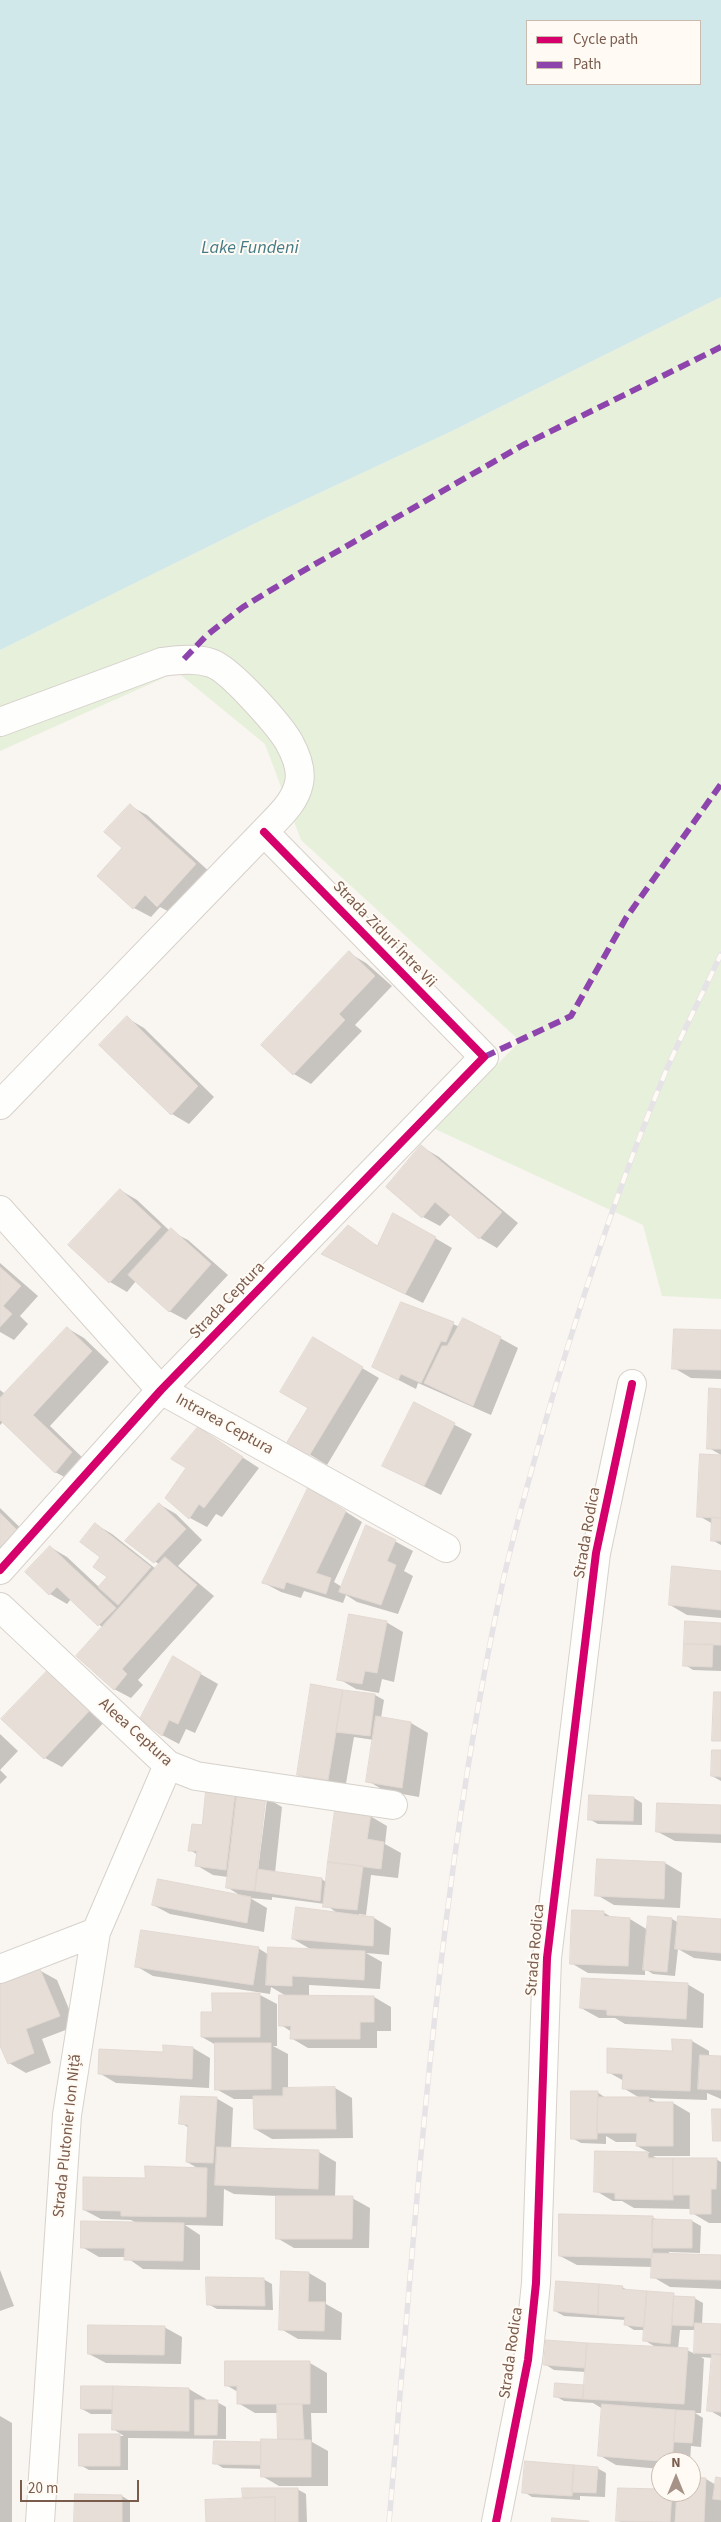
<!DOCTYPE html>
<meta charset="utf-8">
<style>
body{margin:0}
#map{position:relative;width:721px;height:2522px;overflow:hidden;background:#f9f5f0;font-family:"Source Sans 3",sans-serif}
canvas{display:block}
.legend{position:absolute;left:526px;top:20px;width:175px;height:65px;box-sizing:border-box;background:#fffaf3;border:1px solid #cabbb1;margin:0;padding:6px 9px;list-style:none;font-size:15px;color:#7a5c4d}
.legend li{display:flex;align-items:center;gap:10px;height:25px}
.legend b{width:25px;border:1px solid #cabbb1}
.north{position:absolute;left:651px;top:2452px;width:50px;height:50px;box-sizing:border-box;background:#fffaf3;border:1px solid #cabbb1;border-radius:50%;rotate:0deg;font-size:14px;font-weight:700;line-height:20px;text-align:center;color:#7a5c4d}
.north::after{content:'';display:block;margin:auto;width:18px;height:22px;background:#a69286;clip-path:polygon(50% 0,100% 100%,50% 72%,0 100%)}
.scale{position:absolute;left:20px;top:2480px;width:119px;height:22px;box-sizing:border-box;border:2px solid #7a5c4d;border-top:0;padding-left:6px;font-size:15px;line-height:18px;white-space:nowrap;color:#7a5c4d;-webkit-text-stroke:4px #fffaf3;paint-order:stroke}
</style>
<div id="map">
<canvas width="721" height="2522"></canvas>
<ul class="legend">
<li><b style="height:6px;background:#d6006c"></b>Cycle path</li>
<li><b style="height:6px;background:#8e44ad"></b>Path</li>
</ul>
<div class="north">N</div>
<div class="scale">20 m</div>
</div>
<script>
const ctx = document.querySelector('canvas').getContext('2d');
ctx.lineJoin = 'round';
function paint(path, color) { ctx.fillStyle = color; ctx.fill(path, 'evenodd'); }
function strokePath(path, color, width, dash) { ctx.strokeStyle = color; ctx.lineWidth = width; ctx.lineCap = dash ? 'butt' : 'round'; ctx.setLineDash(dash || []); ctx.stroke(path); }
function write(font, color, halo, rows, align = 'center') {
  ctx.font = font + ' "Source Sans 3",sans-serif'; ctx.lineWidth = 4; ctx.setLineDash([]); ctx.textBaseline = 'middle'; ctx.strokeStyle = halo; ctx.fillStyle = color; for (const [text, x, y, turn = 0] of rows) {
    ctx.save(); ctx.translate(x, y); ctx.rotate((+turn || 0) * Math.PI / 180); ctx.textAlign = isNaN(turn) ? turn : align; if (halo) ctx.strokeText(text, 0, 0); ctx.fillText(text, 0, 0); ctx.restore();
  }
}
const green = new Path2D(`
 M721,297V1299L662,1296L643,1225L435,1129L520,1041L301,840L265,744L177,672L0,751V650L268,517L452,431Z`);
const water = new Path2D(`
 M0,0H721V297L452,431L268,517L0,650ZM527,21H700V84H527Z`);
const shadow = new Path2D(`
 M130,806L147,815L212,874L175,915L160,907L151,917L134,908L123,848Z
 M349,953L366,963L392,986L355,1025L362,1031L311,1084L294,1074L263,1045Z
 M127,1018L144,1028L214,1097L189,1124L172,1114Z
 M422,1147L439,1157L518,1223L497,1248L480,1238L451,1214L440,1226L423,1217Z
 M120,1190L137,1200L170,1231L188,1240L228,1275L186,1320L169,1311L136,1281L127,1292L110,1282Z
 M348,1227L379,1247L435,1238L452,1248L423,1303L323,1254Z
 M0,1263L38,1296L20,1316L28,1324L14,1340L0,1332Z
 M402,1303L460,1327L500,1338L518,1348L491,1415L418,1383L416,1389L373,1367Z
 M67,1328L84,1338L109,1362L50,1426L88,1463L72,1481L55,1472L3,1422L0,1425V1390L5,1394Z
 M721,1332V1379L691,1378L674,1368Z
 M313,1339L379,1378L327,1465L289,1442L309,1408Z
 M721,1390V1455L709,1448Z
 M415,1404L472,1434L441,1495L384,1466Z
 M199,1429L259,1468L222,1517L216,1514L207,1527L190,1518L188,1468Z
 M721,1456V1545L712,1540L713,1524L699,1516Z
 M326,1499L362,1522L334,1582L342,1587L367,1526L413,1551L404,1571L413,1576L398,1614L357,1602L346,1595L343,1603L304,1591L301,1598L281,1592L264,1583Z
 M159,1504L176,1514L202,1540L178,1566L214,1596L138,1680L143,1685L131,1698L114,1689L103,1628L71,1599L67,1604L50,1594V1547L67,1557L100,1588L109,1577L95,1524L112,1534L156,1569L160,1565L127,1541Z
 M0,1508L33,1540L0,1552Z
 M721,1572V1618L687,1615L670,1605Z
 M386,1622L403,1632L394,1682L382,1679L379,1693L356,1689L339,1679Z
 M721,1624V1671L693,1670L685,1665Z
 M173,1658L218,1684L195,1733L186,1729L179,1744L162,1735Z
 M50,1670L108,1718L62,1767L45,1758Z
 M343,1691L375,1695L384,1700L381,1718L411,1723L428,1733L419,1797L385,1791L368,1781L374,1740L354,1737L345,1789L315,1784L298,1774Z
 M0,1734L18,1751L0,1770Z
 M721,1752V1781L712,1776Z
 M0,1770L7,1777L0,1784Z
 M235,1795L265,1797L282,1807L275,1873L322,1879L327,1883L370,1816L387,1826L385,1844L401,1853L398,1878L371,1875L366,1915L359,1914V1916L374,1918L391,1928L389,1955L366,1953L382,1962L380,1989L309,1985V1997H374L391,2007V2031H377V2048H308L291,2038L292,2032L281,2025L288,1997L271,1987L270,1994L153,1976L136,1966L258,1948L269,1955L312,1950L293,1939L337,1913L325,1904L272,1897V1900L250,1898L267,1908L264,1932L170,1914L153,1905L241,1896L227,1887L228,1877L213,1875L196,1865L198,1855L190,1850L203,1826ZM264,1798L267,1799L258,1870H256Z
 M634,1798L642,1803V1825L598,1824L589,1819Z
 M721,1806V1843L675,1841L658,1832Z
 M598,1860L665,1863L682,1873L680,1908L614,1905L597,1895Z
 M603,1912L613,1918L630,1919L648,1930L672,1919L679,1923L721,1921V1961L694,1958L678,1949L675,1976L653,1974L645,1969V1975L588,1973L571,1963Z
 M39,1970L57,1980L76,2026L42,2039L51,2063L26,2073L9,2063L0,2043V1986Z
 M687,1984L704,1994L703,2028L625,2024L615,2018H599L581,2008Z
 M260,1995L277,2004V2046H273L288,2054V2089L335,2088L352,2098L353,2138L272,2139L255,2129V2099H234L216,2089V2045L202,2037L214,2014Z
 M692,2041L709,2051V2057H721V2099L707,2093V2100L649,2098L658,2103H673L690,2113V2156H653L658,2159H716L721,2162V2223H709L692,2213V2209L634,2208L622,2201H613L596,2191V2152L650,2153L637,2146L638,2142H616L606,2136V2144L581,2143L572,2138L597,2092L606,2098H640L623,2088L624,2081L608,2072L673,2052Z
 M193,2048L210,2058L209,2088L116,2083L99,2073Z
 M216,2098L233,2108L231,2149L319,2152L336,2162L335,2198H352L370,2208L369,2248H294L277,2238L278,2196L234,2194L224,2189L223,2226L185,2225L200,2235V2270L143,2269L126,2257H99L82,2247L138,2224L131,2220L101,2219L84,2210L146,2179L199,2169L187,2162L189,2128L181,2123Z
 M652,2217L659,2221H692L701,2226L700,2253L669,2252V2255L721,2256V2289L670,2287L653,2277V2267L577,2265L560,2256Z
 M0,2270L14,2306L0,2311Z
 M282,2272L309,2273L326,2283V2304L342,2313L341,2340L298,2339L281,2329Z
 M263,2279L272,2284L273,2310L217,2309L208,2304Z
 M622,2287L629,2291L694,2298L703,2303L702,2325H721V2417L709,2410L713,2358L701,2357L704,2359L701,2413H695L703,2418L701,2447L691,2446L690,2462H661V2469L616,2465L599,2455L603,2409L593,2403L564,2401L555,2396L556,2384L585,2386L586,2372L554,2370L546,2365L587,2344L657,2348L644,2340L645,2330H634L626,2325V2320L564,2316L555,2311ZM680,2330H696L695,2354L687,2350L678,2349Z
 M164,2327L182,2337L181,2364L106,2363L89,2354Z
 M226,2363H310L327,2373V2413H311L312,2442L328,2451V2486H279L262,2476V2469L223,2468L215,2463L262,2443L283,2441L280,2438L279,2413H255L238,2403V2392L226,2385Z
 M82,2387L189,2389L206,2399V2402H217L226,2407V2439L128,2438V2470H89L80,2465V2436H124L113,2429V2414H91L82,2409Z
 M0,2416L12,2423V2522H0Z
 M597,2468L606,2473L605,2497L580,2496V2500L532,2497L524,2492Z
 M691,2478L706,2479L716,2485L721,2479V2522H621L617,2520L661,2491L678,2495V2492H691Z
 M297,2489L306,2494L307,2522H207L244,2499L243,2490Z
 M122,2496L130,2501V2522H77Z`);
const building = new Path2D(`
 M130,804L196,864L157,907L145,895L133,909L97,876L122,848L104,832Z
 M349,951L375,976L339,1014L345,1020L293,1075L261,1045Z
 M127,1016L198,1086L171,1115L99,1045Z
 M421,1145L502,1212L479,1239L435,1202L422,1218L386,1187Z
 M120,1189L161,1227L109,1283L68,1245Z
 M393,1213L436,1237L405,1294L321,1254L348,1225L377,1246Z
 M171,1228L211,1264L169,1312L128,1275Z
 M0,1267L21,1286L3,1306L12,1314L0,1327Z
 M401,1302L454,1322L446,1342L441,1341L421,1383L401,1374L398,1380L372,1367Z
 M463,1318L501,1337L473,1406L424,1383L442,1346H447Z
 M67,1327L92,1351L33,1415L72,1452L55,1473L0,1420V1398Z
 M674,1329L721,1330V1370L672,1369Z
 M313,1337L363,1367L309,1456L287,1442L308,1408L280,1392Z
 M709,1388L721,1389V1449H707Z
 M414,1402L455,1423L424,1486L382,1466Z
 M198,1427L243,1457L204,1508L199,1504L189,1519L165,1498L186,1468L171,1459Z
 M700,1454L721,1455V1518L697,1517Z
 M308,1488L346,1511L316,1573L331,1578L326,1594L286,1582L284,1589L262,1583Z
 M159,1503L186,1529L154,1563L125,1541Z
 M0,1513L17,1530L0,1547Z
 M712,1517L721,1518V1541H711Z
 M95,1523L151,1567L118,1605L98,1587L107,1577L93,1567L100,1557L80,1542Z
 M366,1525L396,1540L387,1561L396,1565L381,1605L339,1592Z
 M50,1546L116,1608L98,1626L57,1587L49,1595L25,1572Z
 M165,1557L197,1585L122,1669L127,1674L114,1690L76,1656Z
 M672,1566L721,1571V1610L669,1605Z
 M349,1614L387,1621L377,1673L365,1671L362,1684L337,1680Z
 M685,1621L721,1623V1645L684,1644Z
 M684,1644H713L712,1667L683,1666Z
 M173,1656L201,1673L178,1724L169,1720L162,1736L140,1719Z
 M49,1669L92,1708L44,1759L1,1719Z
 M311,1684L343,1690L328,1780L297,1775Z
 M343,1690L375,1694L370,1736L336,1732Z
 M714,1692H721V1741H712Z
 M376,1716L411,1722L402,1788L366,1782Z
 M712,1750H721V1777L711,1776Z
 M206,1791L235,1794L226,1870L195,1866L197,1851H188L192,1824L202,1825Z
 M237,1793L266,1796L255,1891L226,1888Z
 M589,1795L634,1797L633,1821L588,1820Z
 M657,1803L721,1805V1834L656,1832Z
 M335,1810L371,1814L367,1839L384,1842L381,1869L328,1862Z
 M597,1859L665,1862L664,1899L595,1896Z
 M328,1862L363,1866L357,1910L323,1907Z
 M257,1869L322,1878L320,1901L255,1891Z
 M158,1879L251,1897L247,1923L152,1905Z
 M296,1907L374,1917L373,1946L292,1939Z
 M572,1910L604,1911V1916L630,1918L628,1966L570,1964Z
 M648,1916L672,1918L667,1972L643,1970Z
 M678,1916L721,1919V1953L675,1949Z
 M141,1930L259,1947L253,1985L135,1967Z
 M268,1947L365,1951L364,1980L292,1976V1986L266,1985Z
 M40,1969L60,2016L26,2029L34,2053L8,2064L0,2046V1984Z
 M582,1978L688,1983L686,2019L607,2015V2010L580,2008Z
 M212,1993H260V2037H201V2012H212Z
 M279,1995L374,1996V2022H360V2039H290L291,2026H279Z
 M672,2039L692,2040L690,2091L622,2089L623,2074L607,2073V2048L672,2051Z
 M215,2043H271V2089L215,2090Z
 M163,2045L193,2047L192,2079L98,2074L99,2049L163,2052Z
 M700,2055L721,2056V2090L698,2089Z
 M335,2087L336,2129H254L253,2096H283V2088Z
 M571,2091H598L597,2139H571Z
 M181,2096L217,2097L213,2163L186,2162L188,2125L179,2124Z
 M598,2097H649V2102H673V2146H636L637,2133H597Z
 M712,2109H721V2141H713Z
 M217,2147L319,2150L318,2189L215,2185Z
 M595,2151L648,2152V2158H673V2200L615,2199V2193L594,2192Z
 M673,2158H717L716,2189H711V2214H690V2195H673Z
 M145,2166L207,2168L206,2217L121,2216V2211L83,2210V2177L145,2178Z
 M276,2196H353L352,2239H276Z
 M559,2214L653,2216L652,2258L559,2256Z
 M652,2219L692,2220V2248H652Z
 M81,2221L184,2223L183,2261L124,2260L125,2248H81Z
 M652,2253L721,2255V2280L651,2278Z
 M281,2271L309,2272L308,2302H325L324,2331L279,2330Z
 M206,2277L264,2278L265,2306L207,2305Z
 M556,2281L599,2284L598,2315L554,2311Z
 M599,2284L623,2286L622,2289L647,2291L644,2327L624,2325L625,2317L598,2315Z
 M647,2291L674,2293L670,2344L643,2341Z
 M674,2296L695,2297L693,2326L672,2325Z
 M695,2323L721,2324V2354L694,2353Z
 M88,2325L165,2326L164,2355L88,2354Z
 M546,2340L587,2343L585,2368L544,2365Z
 M587,2343L688,2348L684,2404L583,2399Z
 M712,2354L721,2355V2412L707,2411Z
 M225,2361H310V2404H237V2386H225Z
 M555,2383L584,2385L583,2399L554,2397Z
 M81,2386H113L112,2409H81Z
 M113,2386L189,2388V2431L112,2430Z
 M195,2400H218L217,2435H195Z
 M277,2404H302L304,2439H278Z
 M602,2404L676,2410L672,2462L598,2456Z
 M676,2410L695,2411L692,2443L674,2442Z
 M79,2434H120V2466H79Z
 M261,2439L311,2440V2477H261Z
 M214,2441L261,2442V2465L213,2464Z
 M525,2461L574,2465L572,2496L522,2493Z
 M574,2465L598,2467L596,2493L572,2492Z
 M691,2477L706,2478L704,2522H675L677,2492H691Z
 M716,2477L721,2478V2500L713,2499Z
 M242,2488H298V2522H275V2497L243,2498Z
 M618,2488L661,2489V2492H672L670,2522L616,2521Z
 M75,2494L122,2495V2522H74Z
 M275,2497V2522H206L205,2500Z
 M552,2518L589,2521V2522H552Z`);
const street = new Path2D(`
 M0,722L162,662C179,660 195,658 211,663C230,669 279,725 289,742C295,753 302,770 299,783C295,803 278,817 264,832L0,1105
 M0,1210L161,1390L446,1548
 M0,1570L161,1390L484,1057L264,832
 M0,1607L168,1765L196,1776L393,1805
 M0,1969L96,1932
 M40,2522L67,2115L96,1932L168,1765
 M496,2522L528,2360L536,2283L547,1958L596,1553L632,1384`);
const rail = new Path2D(`
 M389,2522C417,2210 436,1887 503,1581C518,1515 537,1450 556,1385C588,1279 623,1174 666,1071C683,1031 703,993 721,954`);
const quiet = new Path2D(`
 M184,659L207,635L243,607L296,575L523,445L721,347
 M484,1057L571,1016L626,918L721,784`);
const cycleway = new Path2D(`
 M0,1570L161,1390L484,1057L264,832
 M496,2522L528,2360L536,2283L547,1958L596,1553L632,1384`);
const streetNames = [
 ["Strada Ziduri Între Vii",384,935,46],
 ["Strada Ceptura",228,1301,-46],
 ["Intrarea Ceptura",224,1425,29],
 ["Strada Rodica",588,1533,-80],
 ["Aleea Ceptura",135,1733,42],
 ["Strada Rodica",536,1950,-85],
 ["Strada Plutonier Ion Niță",68,2136,-84],
 ["Strada Rodica",512,2353,-82]
];
const waterNames = [
 ["Lake Fundeni",250,249]
];
paint(green, '#e7f0db');
paint(water, '#d0e8ea');
paint(shadow, '#0003');
paint(building, '#e6ded7');
strokePath(building, '#e2d8d2', 1);
strokePath(street, '#d7d1cb', 30);
strokePath(street, '#fefefd', 28);
strokePath(rail, '#e6e3e7', 5.5);
strokePath(rail, '#fffaf3', 4, [11]);
strokePath(quiet, '#8e44ad', 6, [12, 6]);
strokePath(cycleway, '#d6006c', 8);
write('16px', '#7a5c4d', '#fffaf3', streetNames);
write('italic 18px', '#437c86', '#fffaf3', waterNames);
</script>
